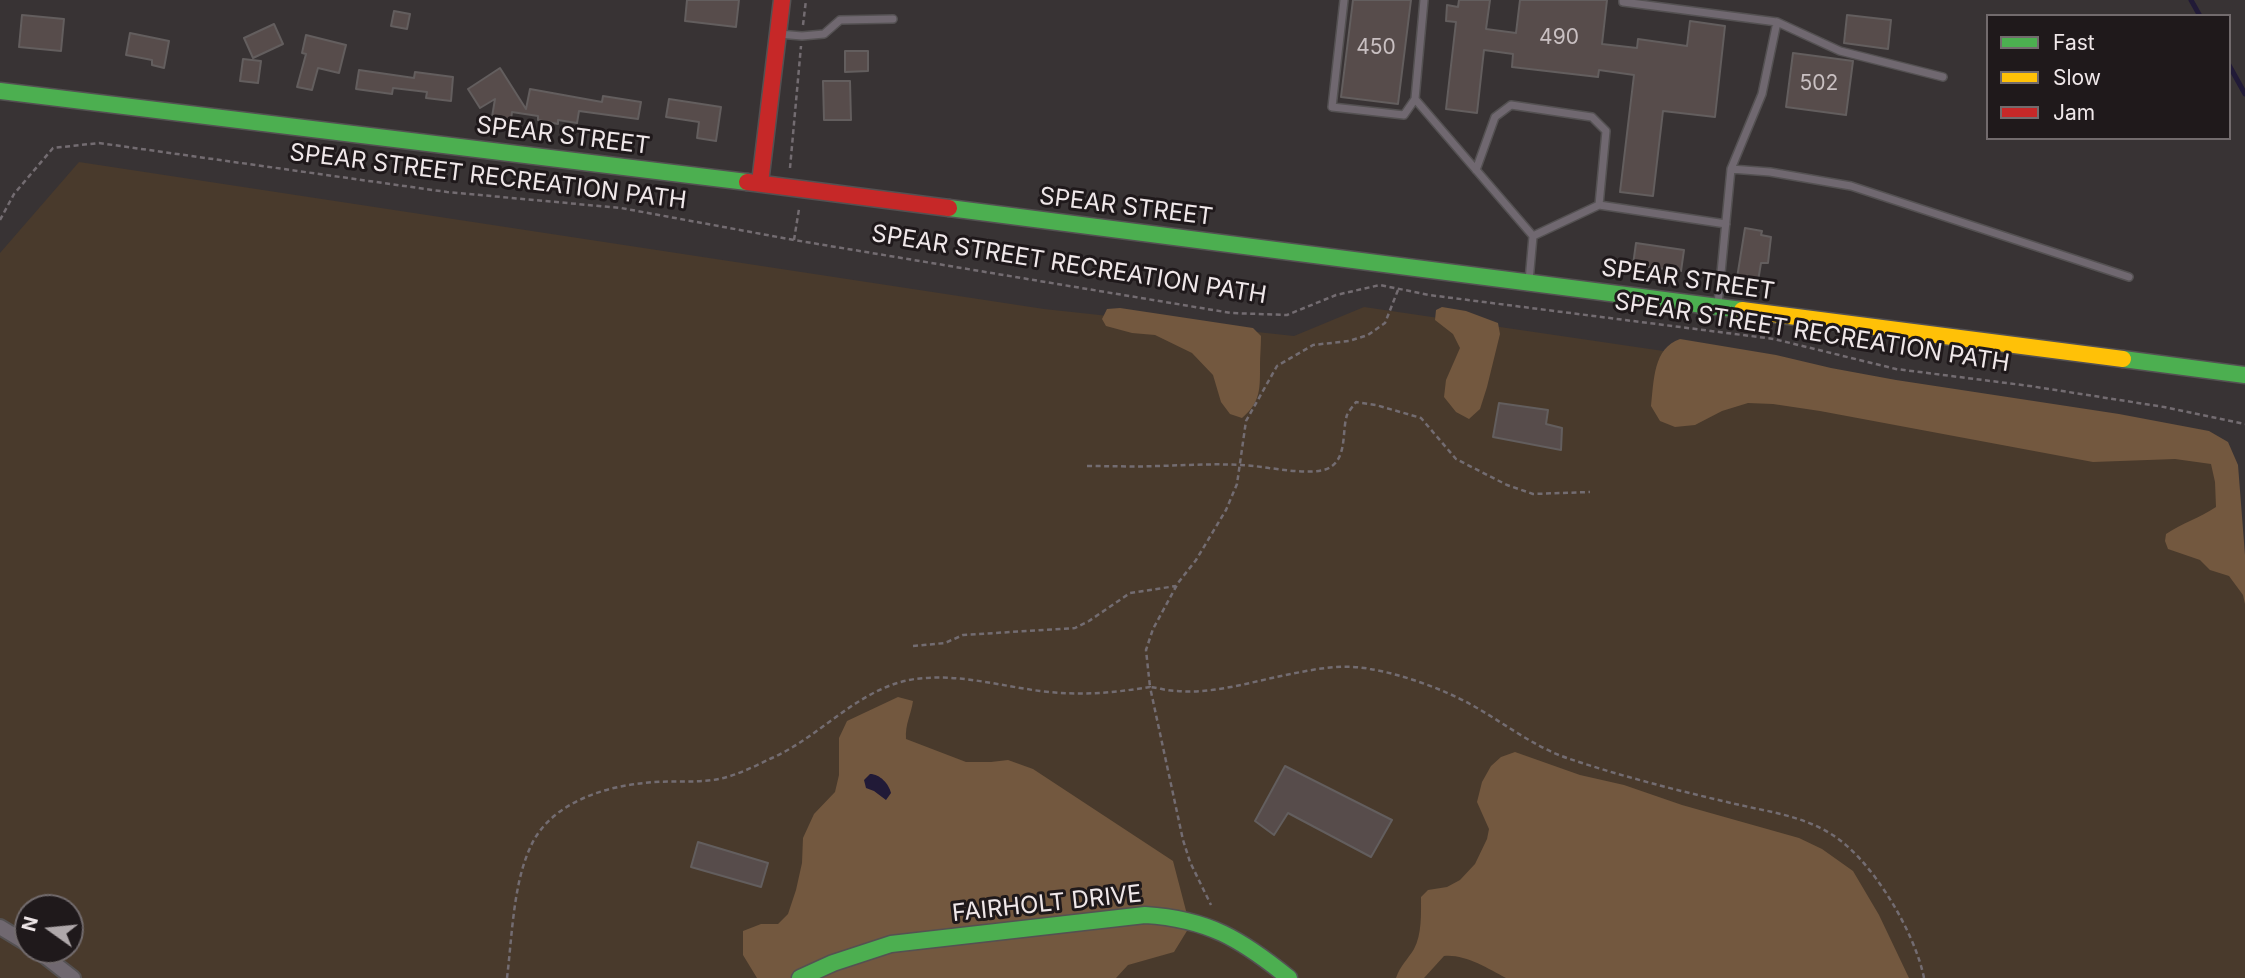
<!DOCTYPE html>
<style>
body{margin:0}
#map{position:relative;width:2245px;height:978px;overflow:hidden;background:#383334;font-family:Inter,sans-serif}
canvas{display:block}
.legend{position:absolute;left:1986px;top:14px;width:245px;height:126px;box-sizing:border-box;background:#1f191b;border:2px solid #726b6d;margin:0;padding:9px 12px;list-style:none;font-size:21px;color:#efe7e9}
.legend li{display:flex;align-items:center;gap:14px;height:35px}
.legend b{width:35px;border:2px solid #726b6d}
.north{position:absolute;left:14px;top:894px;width:70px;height:70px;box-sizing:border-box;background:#1f191b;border:2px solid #726b6d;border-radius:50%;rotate:285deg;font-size:19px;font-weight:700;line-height:28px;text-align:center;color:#efe7e9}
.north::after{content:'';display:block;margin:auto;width:24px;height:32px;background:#afa8aa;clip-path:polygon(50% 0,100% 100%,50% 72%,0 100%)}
</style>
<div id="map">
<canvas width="2245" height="978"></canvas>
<ul class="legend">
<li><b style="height:9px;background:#4caf50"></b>Fast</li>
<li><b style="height:9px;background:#ffc107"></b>Slow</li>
<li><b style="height:9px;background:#c62828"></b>Jam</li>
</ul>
<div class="north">N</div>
</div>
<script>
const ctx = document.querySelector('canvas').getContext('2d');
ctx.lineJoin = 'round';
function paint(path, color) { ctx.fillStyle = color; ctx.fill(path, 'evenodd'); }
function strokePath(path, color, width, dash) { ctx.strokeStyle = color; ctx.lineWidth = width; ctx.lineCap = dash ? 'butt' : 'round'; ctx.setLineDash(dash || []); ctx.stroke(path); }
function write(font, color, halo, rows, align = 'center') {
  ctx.font = font + ' Inter,sans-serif'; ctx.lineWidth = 6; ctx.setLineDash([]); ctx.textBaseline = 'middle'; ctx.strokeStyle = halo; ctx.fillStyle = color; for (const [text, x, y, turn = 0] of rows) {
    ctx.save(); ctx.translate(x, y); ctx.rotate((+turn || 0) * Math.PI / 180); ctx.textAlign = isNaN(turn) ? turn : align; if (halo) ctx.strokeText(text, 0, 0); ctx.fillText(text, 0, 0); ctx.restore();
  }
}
const green = new Path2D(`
 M79,162L1044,309L1294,336L1364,307L1779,368L2222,452L2245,563V978H0V253ZM28,908H70V950H28Z`);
const forest = new Path2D(`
 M1442,307L1466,311L1498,323L1500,334L1487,387L1480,409L1469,419L1456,412L1444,397L1446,380L1460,348L1453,334L1435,320L1436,310Z
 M1120,308L1253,328L1261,336C1261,346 1260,356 1260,365C1260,388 1261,402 1242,418L1230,414L1221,402L1213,375L1192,353L1155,335L1132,333L1106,326L1102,319L1107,309Z
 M1680,339L1776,355L1831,368L1896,380L2119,414L2209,431L2228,442L2238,465L2245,555V604L2243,595L2229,576L2210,570L2200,560L2168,549L2165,541L2166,534C2182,523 2200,518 2216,507L2215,482L2211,464L2175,459L2093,462L1820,411L1773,404L1748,403L1722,411L1695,425L1675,427L1660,421L1651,406C1654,381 1653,348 1680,339Z
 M898,697L913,701C911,715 905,724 906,739L966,762H991L1008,760L1033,769L1173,861L1190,926L1174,952L1128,965L1116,978H757L743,955V931L761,924H778L788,914L796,890L802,863L803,838L814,814L835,792L839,775V738L847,721Z
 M1515,752L1580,775L1624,785L1682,805L1799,838L1822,849L1853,871L1879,915L1909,978H1506C1487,968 1465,954 1444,956L1424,978H1396C1400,966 1408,959 1414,949C1422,934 1421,914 1421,897L1428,890L1447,887L1460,880L1475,864L1487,839L1489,829L1477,802L1482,782L1491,766L1501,757Z`);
const water = new Path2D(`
 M870,774C880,774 889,784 891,793L886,800L874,791L866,788L864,780Z`);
const stream = new Path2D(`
 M2191,0L2200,16
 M2229,65L2245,94`);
const building = new Path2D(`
 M687,0H739L736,27L685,21Z
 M1353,0H1411L1398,104L1341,97Z
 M1459,0H1490L1486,29L1516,33L1520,0H1607L1602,44L1637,48L1638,39L1687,46L1690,21L1725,26L1715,117L1663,111L1653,196L1620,192L1634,75L1599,70L1598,77L1512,67L1513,54L1484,50L1477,113L1446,109L1456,22L1446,21L1447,5L1458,7Z
 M394,11L410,14L407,29L391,26Z
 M22,15L64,19L61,51L19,47Z
 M1847,15L1891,20L1888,49L1844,43Z
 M274,24L283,44L253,58L244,38Z
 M130,33L169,41L164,68L152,65V60L126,55Z
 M306,35L346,45L339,73L318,68L312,90L297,87L306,54L302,53Z
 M845,51H868V71L845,72Z
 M1793,53L1853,61L1846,115L1786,107Z
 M243,59L261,61L258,83L240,81Z
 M500,68L526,109L530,89L602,102L603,96L641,102L638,119L579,111L577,123L558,120V124L538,120V116L512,112L511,120L492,117L495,99L480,108L468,89Z
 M359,70L414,78L415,72L453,77L451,101L426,98L427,92L393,88L392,94L356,89Z
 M823,81H850L851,120H824Z
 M669,99L721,107L716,141L697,138L699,122L666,117Z
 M1745,228L1762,231L1761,235L1771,237L1768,263H1761L1758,281L1737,278Z
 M1636,243L1684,250L1681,271L1633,265Z
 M1499,403L1548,410L1546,424L1562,428L1561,450L1493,437Z
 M1285,766L1392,820L1371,857L1288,813L1274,835L1255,821Z
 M698,842L768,863L761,887L691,867Z`);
const path = new Path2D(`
 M803,25L806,0
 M790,168L801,46
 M0,220L14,194L53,148L99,143L447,192L621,208L794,240L1231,313L1287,315L1336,295L1380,285L1429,295L1774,339L1896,369L2030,386L2164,407L2245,424
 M794,240L799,209
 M1398,290L1385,323L1368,335L1349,341L1313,345L1277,366L1246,421L1237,484L1226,510L1196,560L1178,583L1153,629L1146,650L1150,687C1159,688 1168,691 1177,691C1211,694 1248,683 1281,676C1311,670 1340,663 1370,669C1401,674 1443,689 1470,704C1503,722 1532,746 1567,758C1620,776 1676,790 1731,803C1764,811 1801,815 1831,834C1871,858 1915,932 1924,978
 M1087,466C1111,466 1134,467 1157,466C1196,465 1231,462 1269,468C1285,470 1320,476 1332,466C1347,455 1342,430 1347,415C1349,411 1353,406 1356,402L1376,405L1421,418L1456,459L1507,485L1533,494L1590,492
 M913,646L945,643L963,635L1075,628L1089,621L1130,593L1176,586
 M507,978C512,938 513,885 530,848C548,805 601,787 644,783C667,780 690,783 713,780C734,777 753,767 772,758C824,735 864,681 925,678C963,675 1002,686 1040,691C1078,696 1113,693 1150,687L1183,840L1190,862L1211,905`);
const lane = new Path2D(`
 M1344,0L1332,107L1404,115L1415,99L1424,0
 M1623,0V2L1777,22L1762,94L1731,169L1718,304
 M1777,22L1840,51L1943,77
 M779,34L802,36L824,34L840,20L893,19
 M1415,99L1533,236L1529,281
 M1731,169L1770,172L1851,186L2129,277
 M1476,170L1495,117L1511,105L1592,117L1606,131L1599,205
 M1533,236L1599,205L1726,224`);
const street = new Path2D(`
 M0,927L28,944
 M37,950L73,978`);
const fast = new Path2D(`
 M0,91L747,182
 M949,208L1742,310
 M2123,359L2245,375
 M800,978L833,963L891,944L1145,915C1208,919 1241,939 1289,978`);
const slow = new Path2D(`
 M1742,310L2123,359`);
const jam = new Path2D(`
 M747,182L949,208
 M760,183L782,0`);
const numberNames = [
 ["490",1559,38],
 ["450",1376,48],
 ["502",1819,84]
];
const streetNames = [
 ["SPEAR STREET",563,136,7],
 ["SPEAR STREET RECREATION PATH",488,177,7],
 ["SPEAR STREET",1126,207,7],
 ["SPEAR STREET RECREATION PATH",1069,265,9],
 ["SPEAR STREET",1688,280,8],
 ["SPEAR STREET RECREATION PATH",1812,333,9],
 ["FAIRHOLT DRIVE",1047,904,-6]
];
paint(green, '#493a2c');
paint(forest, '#73583f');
paint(water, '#211a37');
strokePath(stream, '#211a37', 5);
paint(building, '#574c4b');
strokePath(building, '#635e5e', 2);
strokePath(lane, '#545152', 10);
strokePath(street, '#545152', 18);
strokePath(fast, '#545152', 19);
strokePath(slow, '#545152', 19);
strokePath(jam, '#545152', 19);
strokePath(path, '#736c71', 2.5, [5, 3.5]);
strokePath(lane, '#706870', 7);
strokePath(street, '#706870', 14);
strokePath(fast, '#4caf50', 16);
strokePath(slow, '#ffc107', 16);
strokePath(jam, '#c62828', 16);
write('21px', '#c9c0c2', null, numberNames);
write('24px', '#efe7e9', '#1f191b', streetNames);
</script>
